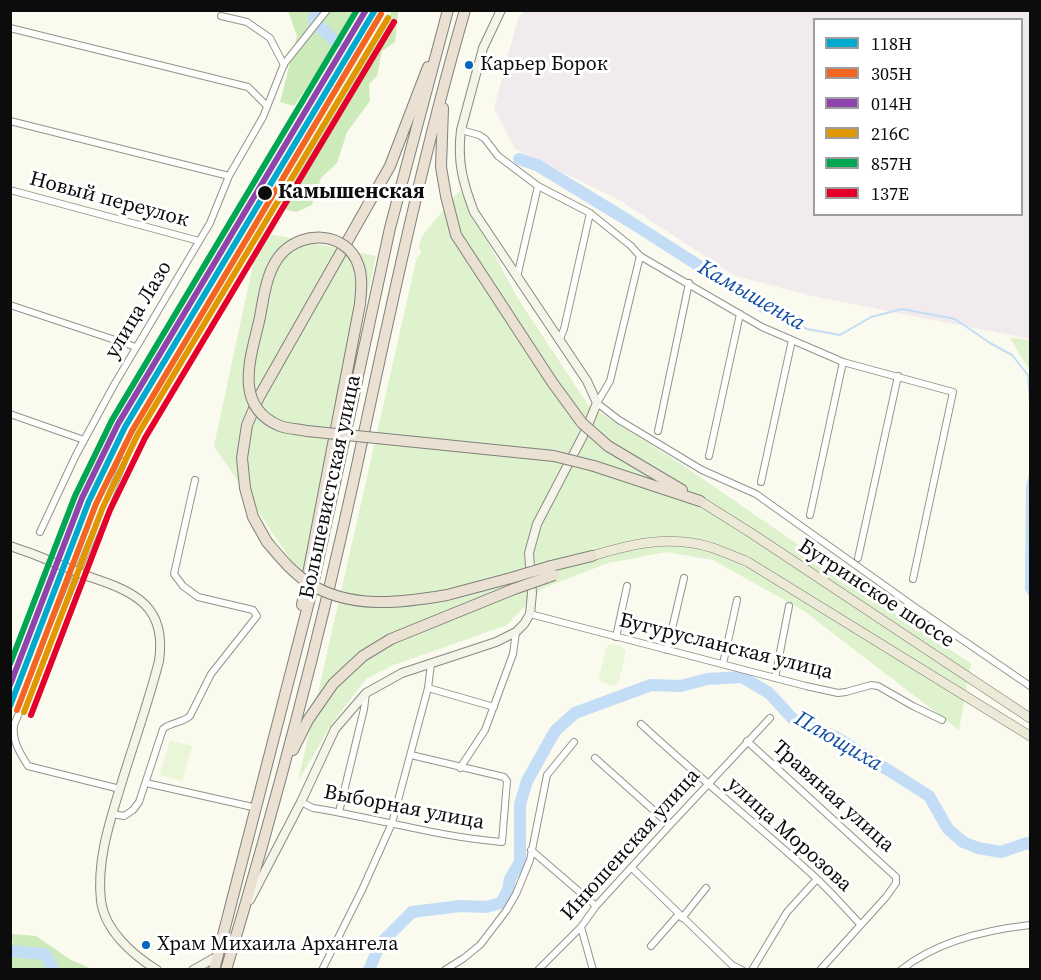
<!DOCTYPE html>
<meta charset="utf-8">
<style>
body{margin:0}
#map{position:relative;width:1041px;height:980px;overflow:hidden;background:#fafaef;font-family:"Source Serif 4",serif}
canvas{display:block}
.frame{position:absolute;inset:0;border:12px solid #0c0c0c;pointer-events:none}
.legend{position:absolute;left:813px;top:18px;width:210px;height:198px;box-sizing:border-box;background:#fff;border:2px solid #9e9e9e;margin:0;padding:8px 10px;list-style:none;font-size:18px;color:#0c0c0c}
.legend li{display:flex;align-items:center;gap:12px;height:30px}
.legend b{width:30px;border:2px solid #9e9e9e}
</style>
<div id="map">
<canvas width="1041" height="980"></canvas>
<div class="frame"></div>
<ul class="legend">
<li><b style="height:8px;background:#00a9ce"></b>118Н</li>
<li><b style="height:8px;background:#f26522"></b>305Н</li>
<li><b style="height:8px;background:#8e44ad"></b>014Н</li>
<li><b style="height:8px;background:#e09701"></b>216С</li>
<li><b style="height:8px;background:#00a651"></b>857Н</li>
<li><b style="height:8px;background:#e4002b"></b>137Е</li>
</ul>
</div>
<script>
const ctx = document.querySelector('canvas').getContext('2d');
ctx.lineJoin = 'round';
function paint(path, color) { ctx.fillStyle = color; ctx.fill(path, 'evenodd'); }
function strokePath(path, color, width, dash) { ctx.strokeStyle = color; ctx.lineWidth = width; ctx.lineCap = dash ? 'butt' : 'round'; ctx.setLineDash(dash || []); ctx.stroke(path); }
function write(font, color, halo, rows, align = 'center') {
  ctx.font = font + ' "Source Serif 4",serif'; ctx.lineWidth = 6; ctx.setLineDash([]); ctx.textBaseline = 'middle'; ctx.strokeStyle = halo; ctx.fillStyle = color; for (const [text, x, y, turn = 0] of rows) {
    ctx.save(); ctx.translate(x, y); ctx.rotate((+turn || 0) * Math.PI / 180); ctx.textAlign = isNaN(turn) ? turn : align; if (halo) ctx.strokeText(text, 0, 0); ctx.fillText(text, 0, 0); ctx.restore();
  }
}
const industrial = new Path2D(`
 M524,11H1030V339L812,296L733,275L621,201L515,149L494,108L518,18ZM814,20H1022V214H814Z`);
const green = new Path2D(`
 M460,190L517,297L588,405L687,468L971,664L959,730L804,611L713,560L667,552L608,563L541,589L507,625L391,666L366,679L333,722L298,781L417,257L420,256L421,249H418L422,236Z
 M260,232L376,256L305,581L214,446Z
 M1010,338L1030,340V371Z`);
const forest = new Path2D(`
 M288,11H359L294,106L280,102L297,36Z
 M392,11H400L398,13L395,42L382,51L377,76L369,84L370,101L347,132L337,163L321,178L312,205L296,212L287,210L278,197L293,186L295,168L306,157L320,137L343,86L360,69L362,59Z
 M11,934L36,936L71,960L92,969H11V950L13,943Z`);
const pitch = new Path2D(`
 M612,644L621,646L626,651L619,682L613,686L601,682L599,677L607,646Z
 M170,740L192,746L182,781L160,775Z`);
const water = new Path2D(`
 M1030,472V599L1025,589L1026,485Z`);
const stream = new Path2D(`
 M765,308L807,329L840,335L871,317L902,309L955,319L990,343L1012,355L1028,375L1030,404`);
const river = new Path2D(`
 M314,21L316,10
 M320,27L336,42
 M519,159L537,165L629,221L765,308
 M10,951L45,954L54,970
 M369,970L380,944L412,912L461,906L486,907L501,903L508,890L510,879L520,862V804L527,781L555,731L575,713L651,685L681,686L707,679L742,677L769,693L793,719L836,737L929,796L948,829L963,842L978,848L1001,852L1027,843L1030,844`);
const street = new Path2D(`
 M221,16L247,22L270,38L284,65
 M10,28L248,87L267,106
 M10,121L229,176
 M461,130L479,135L485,139L498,156L538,186L590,213L631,246L640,256L762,327L792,340L843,362L953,392L913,579
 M10,190L199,241
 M640,256L610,381L597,403L619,420L702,470L756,494L916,608L1030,686
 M517,277L538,186
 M10,305L136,347
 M559,341L564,329L590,213
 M10,414L84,440
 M658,431L689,283
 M709,456L740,314
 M761,482L792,340
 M810,515L843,362
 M40,532L76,455L114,385L210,223L229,176L263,117L284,64L327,10
 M858,558L898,376
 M530,614L806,686L838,693L846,692L871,685L878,686L913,706L942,720
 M616,637L627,586
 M667,650L684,578
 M723,664L737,600
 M775,678L789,606
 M428,688L494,707
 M641,724C698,777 758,825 815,877C831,892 845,908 860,924
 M747,741L896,877V883L886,897L820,970
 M595,758L670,825
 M460,768L485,730L513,654L516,632
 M146,783L257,808
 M120,789L28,766C20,753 12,741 14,725L124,461
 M301,802L313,808C376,818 438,837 502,842L507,781L504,777L411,755
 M339,812L364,709L366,693
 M112,814L124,816L133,810L139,802L163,729C171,722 182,723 190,716L211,674L257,616L253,610L198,597L183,586L174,574L195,480
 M531,850L596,906
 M632,868L732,965L742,970
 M682,918L706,888
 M581,927L593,970
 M651,946L679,914
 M322,970L362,890L392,823L428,688L431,664
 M445,970L464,958L480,945L506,911L516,894L530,860L547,775L574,742
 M538,970L581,927L596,906L670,825L770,718
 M752,970L787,912L817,879
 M901,970C937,941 985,930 1030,925`);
const secondary = new Path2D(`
 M10,546L33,554
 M90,577C136,592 167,607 159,661C149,700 136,737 124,775C112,815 96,858 101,901C105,931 133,955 157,970
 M250,900L301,802L335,729L366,693L402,673L496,642L516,632L524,624L530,614L532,593L529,553L537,524L585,432L597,403L587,381L474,212C463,183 457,162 461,130L483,48L501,10
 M193,970L218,956`);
const primary = new Path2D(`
 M700,501L751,533L1030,718
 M592,556C631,544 672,534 713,548C724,552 736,557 748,562L1030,736`);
const highway = new Path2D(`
 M443,108L441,167L446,196L456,235L552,382L582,423
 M608,446L682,490
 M594,466L700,501
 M267,542L253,517L245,488L242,458L247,425L259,397L390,166L428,67
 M551,566L592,556
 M447,595L511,578
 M302,605L360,304
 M293,750L308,720L333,684L363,656L391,639L514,589
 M214,970L311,594L390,228L448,10
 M226,970C275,807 318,644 354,479C388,322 420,165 465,10`);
const secondaryBridge = new Path2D(`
 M33,554L90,577`);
const highwayBridge = new Path2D(`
 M360,304C361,291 363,277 358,264C346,232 304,230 282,253C267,269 264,295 260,317C252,354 231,406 280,426C288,429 298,429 307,431L554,456L594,466
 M582,423L608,446
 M267,542C279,556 291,571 307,582C349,610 401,603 447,595
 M511,578L551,566
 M514,589L554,575`);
const rail1 = new Path2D(`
 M10,706L89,501L125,427L375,10`);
const rail2 = new Path2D(`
 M17,710L96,504L132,431L381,14`);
const rail3 = new Path2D(`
 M10,685L82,498L118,424L366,10`);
const rail4 = new Path2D(`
 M24,712L103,507L138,434L388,18`);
const rail5 = new Path2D(`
 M10,664L75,496L112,420L357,10`);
const rail6 = new Path2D(`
 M31,715L110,510L145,438L394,22`);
const markers = [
 [469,65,5,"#0065bd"],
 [265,193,8,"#0c0c0c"],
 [146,945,5,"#0065bd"]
];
const busNames = [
 ["Карьер Борок",480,65],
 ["Храм Михаила Архангела",157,945]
];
const stopNames = [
 ["Камышенская",278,193]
];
const streetNames = [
 ["Новый переулок",109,200,15],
 ["улица Лазо",139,310,-59],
 ["Большевистская улица",331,487,-78],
 ["Бугринское шоссе",876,594,33],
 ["Бугурусланская улица",726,647,14],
 ["Травяная улица",833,797,42],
 ["Выборная улица",404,808,11],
 ["улица Морозова",789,835,42],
 ["Инюшенская улица",631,845,-48]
];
const waterNames = [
 ["Камышенка",751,296,30],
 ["Плющиха",838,742,30]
];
paint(industrial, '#f2ebed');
paint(green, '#def2cd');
paint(forest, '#cdeabb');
paint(pitch, '#e9f6d8');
paint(water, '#c3ddf6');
strokePath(stream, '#c3ddf6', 2);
strokePath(river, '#c3ddf6', 12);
strokePath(street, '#93938e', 8);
strokePath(secondary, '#8a8a85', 10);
strokePath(primary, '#80807c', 10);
strokePath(highway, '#80807c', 12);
strokePath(street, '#fefefd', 6);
strokePath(secondary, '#f4f4e8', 8);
strokePath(primary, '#ecead6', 9);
strokePath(highway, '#eae1d3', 10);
strokePath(secondaryBridge, '#8a8a85', 10, []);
strokePath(highwayBridge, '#80807c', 12, []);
strokePath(secondaryBridge, '#f4f4e8', 8);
strokePath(highwayBridge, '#eae1d3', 10);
strokePath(rail1, '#00a9ce', 6);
strokePath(rail2, '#f26522', 6);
strokePath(rail3, '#8e44ad', 6);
strokePath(rail4, '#e09701', 6);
strokePath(rail5, '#00a651', 6);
strokePath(rail6, '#e4002b', 6);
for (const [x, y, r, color] of markers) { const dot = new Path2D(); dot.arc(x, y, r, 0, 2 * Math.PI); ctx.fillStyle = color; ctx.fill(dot); strokePath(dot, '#fff', 2); }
write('20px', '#0c0c0c', '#fff', busNames, 'left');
write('bold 21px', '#0c0c0c', '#fff', stopNames, 'left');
write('21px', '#0c0c0c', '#fff', streetNames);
write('italic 22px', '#0f4da3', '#fff', waterNames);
</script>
